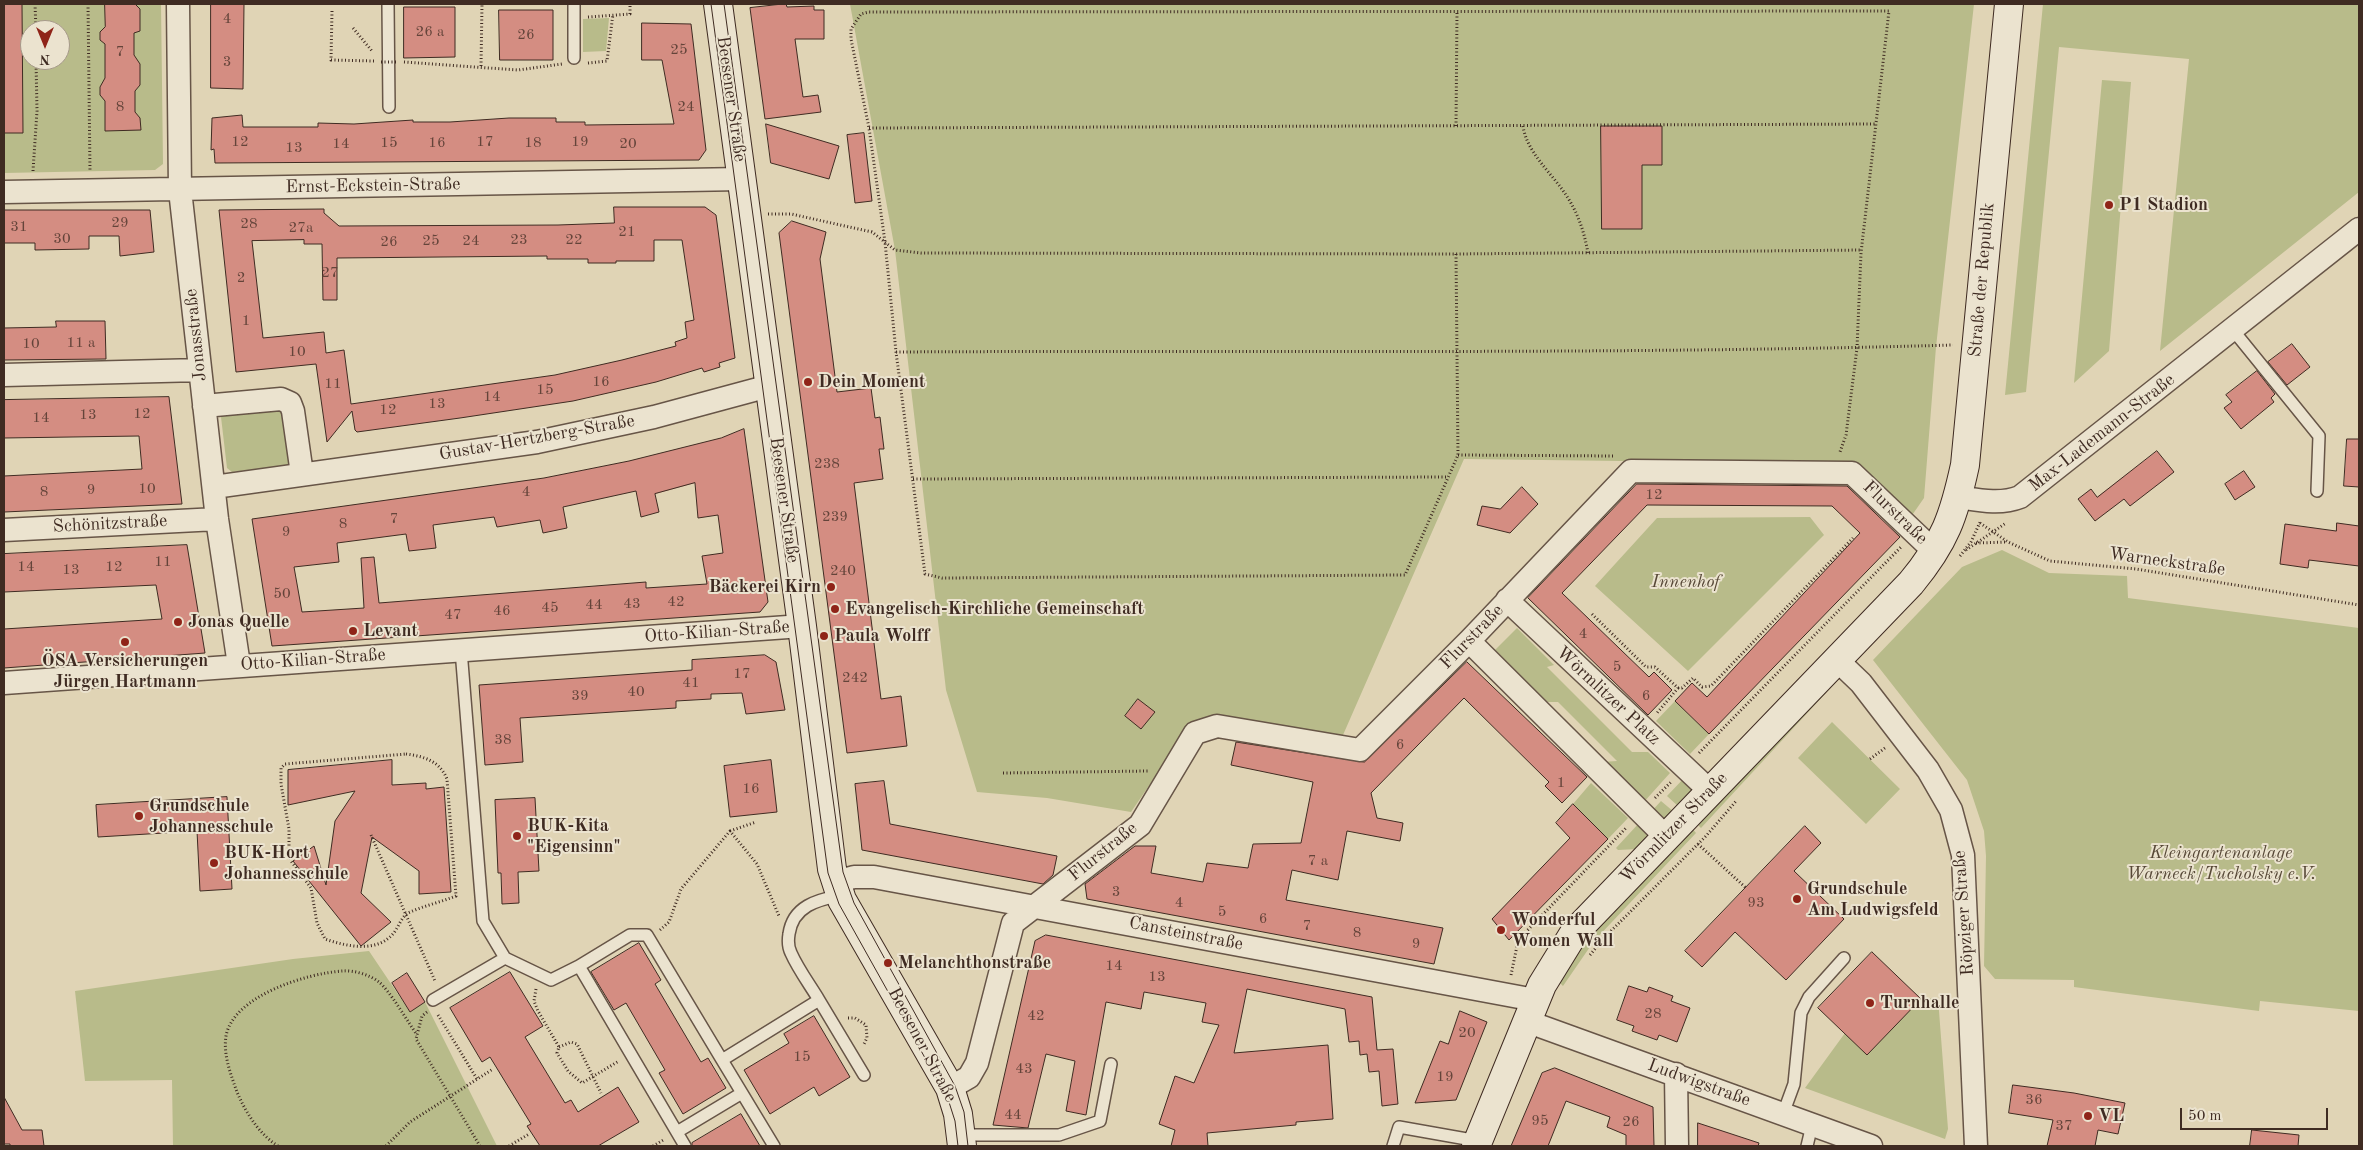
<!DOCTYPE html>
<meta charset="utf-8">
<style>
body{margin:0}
#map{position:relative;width:2363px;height:1150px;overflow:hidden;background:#e0d4b5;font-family:"Old Standard TT",serif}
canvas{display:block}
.frame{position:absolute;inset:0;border:5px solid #3f2b22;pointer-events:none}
.north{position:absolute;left:20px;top:20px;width:50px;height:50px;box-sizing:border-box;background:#ebe3cf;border:1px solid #a6998a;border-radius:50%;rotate:180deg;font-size:14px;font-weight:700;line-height:20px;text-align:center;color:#3f2b22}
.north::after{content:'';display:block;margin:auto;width:18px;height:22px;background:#8f2418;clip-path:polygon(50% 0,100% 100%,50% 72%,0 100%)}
.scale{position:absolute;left:2180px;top:1108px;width:148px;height:22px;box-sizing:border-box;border:2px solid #3f2b22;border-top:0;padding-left:6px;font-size:15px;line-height:18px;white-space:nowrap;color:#3f2b22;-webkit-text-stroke:4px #ebe3cf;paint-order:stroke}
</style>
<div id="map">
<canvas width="2363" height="1150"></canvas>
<div class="frame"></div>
<div class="north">N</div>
<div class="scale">50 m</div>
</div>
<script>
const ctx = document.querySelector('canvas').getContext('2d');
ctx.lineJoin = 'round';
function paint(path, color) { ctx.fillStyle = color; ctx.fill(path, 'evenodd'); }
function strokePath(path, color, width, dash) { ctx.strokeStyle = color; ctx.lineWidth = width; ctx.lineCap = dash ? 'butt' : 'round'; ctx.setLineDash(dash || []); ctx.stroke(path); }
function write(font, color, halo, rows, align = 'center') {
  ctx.font = font + ' "Old Standard TT",serif'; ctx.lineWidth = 4; ctx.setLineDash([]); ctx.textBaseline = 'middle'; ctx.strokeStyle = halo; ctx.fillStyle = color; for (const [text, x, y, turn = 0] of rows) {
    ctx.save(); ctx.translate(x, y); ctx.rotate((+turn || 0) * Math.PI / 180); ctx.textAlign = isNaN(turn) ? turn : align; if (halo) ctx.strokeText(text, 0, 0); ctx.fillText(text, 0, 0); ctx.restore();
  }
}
const green = new Path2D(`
 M4,4H161L163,164L155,170L4,173ZM30,30H60V60H30Z
 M850,4H1974L1936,347L1924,498L1908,521L1858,464L1464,459L1343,735L1210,717L1192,723L1131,812L1047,798L977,792L946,690L895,250Z
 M2043,4H2359V192L2160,351L2189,59L2059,47L2026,392L2005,395Z
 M609,18L606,51L583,52V19Z
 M2102,80L2131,82L2109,351L2074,383Z
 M282,406L293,465L232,472L227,468L221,417L225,411Z
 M1810,517L1824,535L1688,671L1595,586L1657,518Z
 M2002,550L2049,573L2127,576L2128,598L2359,628V1011L2260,1001L2259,1011L2074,987V980L1995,979L1984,966L1986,856L1984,831L1967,780L1873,660L1962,567Z
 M1517,628L1554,665L1547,667L1632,752H1648L1670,773L1643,803L1602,762L1617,761L1558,702H1540L1491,654Z
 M1834,677L1837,681L1701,828L1695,822Z
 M1675,701L1709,734L1690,754L1656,721Z
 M1832,722L1900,789L1866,824L1798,758Z
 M1686,776L1691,782L1693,793L1679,807L1667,796Z
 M1591,783L1628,818L1608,839L1573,804Z
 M1661,801L1674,812L1667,820L1656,818L1650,813Z
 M1640,822L1647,828V839L1638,849L1618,850L1616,848Z
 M1690,826L1696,833L1594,941L1563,986L1557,980L1570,957Z
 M369,951L410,1012L425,1002L497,1146H173L172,1080L85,1081L75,991L293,959Z
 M1938,998L1948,1129L1945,1139L1805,1088L1845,1033L1921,999Z`);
const building = new Path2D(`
 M4,4H22L23,133H4Z
 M105,4H135L140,9V31L134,33V55L140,64V85L135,91V112L140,118L141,130L105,131V101L100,95V87L105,78V44L100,40V32L105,27Z
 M211,4H244L243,89L211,88Z
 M786,4L787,7L814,6V10H824V39H795L803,97L818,95L821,112L765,119L750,8Z
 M404,7H455V57L404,58Z
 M499,10H553V60H500Z
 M642,23L691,24L706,150L699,160L215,163L214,149L211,150L212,118L242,115L243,127H318V123L354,124L413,120V122H450L509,118H556V122H585V125L674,124L662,60H642Z
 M766,124L839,146L829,179L771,163Z
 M1601,126H1662V165H1642V229H1602Z
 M864,133L872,201L855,203L847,135Z
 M614,207H705L716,215L735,358L719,363L720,367L704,372L702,368L656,382L573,401L460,418L357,432L355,430L352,411L327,442L316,364L236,372L219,210L324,209V213L339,226L558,225L614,223ZM304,240V244H322L323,300H337V258L547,256V259H588V263H616V261H654V240H682L694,320L685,322L687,338L675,342L676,346L622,360L555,375L351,404L344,350L326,353L324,332L263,338L252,241Z
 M4,210H150L154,252L120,256L119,236H89V249L35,250V243H4Z
 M792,221L826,232L820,259L837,392L871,388L875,418L880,417L884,449H879L883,479L854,483L881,699L901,696L907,746L847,753L779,233Z
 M56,321H105L106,359L4,360V328L56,327Z
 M2292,344L2310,367L2287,385L2268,362Z
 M2257,371L2275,394L2271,398L2274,402L2241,429L2224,408L2232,402L2226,395Z
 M169,397L182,504L4,512V476L142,469L139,436L4,438V400Z
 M744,429L768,602L760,612L272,646L252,519L544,478L629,461L721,438ZM695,483L698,518L718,515L723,553L702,556L707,584L646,588V582L379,603L374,557L361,558L364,608L302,612L294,567L339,562L337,543L406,534L409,551L436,548L433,525L494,517L497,527L540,520L543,533L567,528L563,507L636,491L641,517L659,512L655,494Z
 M2347,439H2359V487L2344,486Z
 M2157,451L2174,472L2130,506L2124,499L2095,521L2078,499L2091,489L2097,497Z
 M2244,471L2255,487L2235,500L2225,484Z
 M1637,484L1847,486L1900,537L1709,734L1675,701L1692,683L1707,697L1860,533L1832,506L1647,505L1562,593L1649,677L1654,672L1672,690L1648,715L1528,598Z
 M1522,487L1538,504L1510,533L1477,525L1482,506L1500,509Z
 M2337,523L2359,526V566L2309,560L2308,568L2280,564L2285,524L2336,531Z
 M187,545L205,653L4,668V629L162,619L156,585L4,592V554Z
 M765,655L776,662L785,710L746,714L742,693L711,694V699L676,701V708L520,718L523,762L485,765L479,685L692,670V660Z
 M1467,662L1587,777L1562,803L1545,786L1549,782L1464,698L1371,793L1377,818L1403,823L1400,841L1347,831L1338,880L1292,870L1286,900L1443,928L1434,964L1087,899L1085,884L1135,846H1156L1151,873L1203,882L1207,863L1248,868L1253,844L1301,843L1313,782L1231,765L1236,742L1364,762Z
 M1138,699L1155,712L1141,729L1125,716Z
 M392,760V785L426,783V789L444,787L451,892L419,894V871L372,837L361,893L391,922L361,946L293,861L314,846L326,885L335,821L355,791L288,805V770Z
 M771,760L777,812L730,817L724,766Z
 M884,781L890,824L1057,856L1053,875L1043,884L862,850L855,784Z
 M227,797L232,889L200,891L197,831L98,837L96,805Z
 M535,798L539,871L518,872L519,903L502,904L501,873H498L495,800Z
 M1573,804L1608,839L1509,940L1492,919L1570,838L1556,823Z
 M1805,826L1821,843L1794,871L1844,919L1786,980L1735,932L1702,967L1685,951Z
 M1046,935L1372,997L1377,1050L1393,1049L1398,1104L1382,1106L1379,1071L1369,1072L1367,1054L1360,1055L1359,1041L1349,1042L1345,1009L1247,989L1234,1053L1328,1045L1333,1119L1296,1122V1125L1207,1133L1208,1146H1171L1175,1130L1159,1124L1175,1076L1194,1083L1219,1025L1202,1022L1206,1003L1144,992L1141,1009L1106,1002L1086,1115L1066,1111L1075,1061L1046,1054L1028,1128L993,1125L1035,941Z
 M639,943L661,980L655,984L701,1062L708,1058L726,1088L683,1114L659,1073L665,1070L626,1003L614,1010L591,972Z
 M1872,952L1921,999L1867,1055L1818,1008Z
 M510,972L543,1026L525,1037L565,1103L571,1100L578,1112L618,1087L639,1122L598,1146H540L527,1126L531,1124L490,1057L482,1062L450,1008Z
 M407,973L425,1002L410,1012L392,983Z
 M1629,986L1647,992L1649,987L1673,996L1671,1001L1690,1008L1677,1042L1659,1035L1657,1040L1632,1031L1634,1026L1617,1020Z
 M1460,1011L1487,1022L1456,1100L1415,1103L1440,1041L1448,1044Z
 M814,1016L850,1077L819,1096L814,1087L770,1114L744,1070L789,1043L784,1034Z
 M1555,1068L1653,1107L1654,1146H1626V1135L1607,1127L1610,1117L1566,1101L1548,1146H1511L1542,1073Z
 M2013,1085L2074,1093L2125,1103L2118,1134L2098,1130L2095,1146H2047L2053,1120L2009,1113Z
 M4,1097L22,1130H42L44,1146H10V1144H4Z
 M741,1114L760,1146H692V1143Z
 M1698,1123L1759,1143L1758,1146H1698Z
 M2252,1130L2299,1135L2298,1146H2250Z`);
const path = new Path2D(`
 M35,4L36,30
 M88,4L90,171
 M332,11L331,60L374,61
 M588,17L630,14V4
 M353,28L372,51
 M404,62L518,70L562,64
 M588,63L607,61L613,14
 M481,66L482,4
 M1456,126L1457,12
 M1523,126C1527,153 1551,172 1566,195C1578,213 1584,231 1588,253
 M869,128L1877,124
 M33,171L37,111L36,60
 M768,214H791L872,232L895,250L921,253L1456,254L1862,250
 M1456,254L1458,455L1405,575L942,578L925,574L896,352L885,242L869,128L851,39V29L861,14L869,12L1889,11L1861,253L1857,348L1846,435L1840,452
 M896,352C1248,350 1601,355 1953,345
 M1458,455L1615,456
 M913,479L1448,477
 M1980,523L2008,542L2050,561L2136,569L2359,605
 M1976,543L2007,542
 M1966,550L2006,523
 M1960,556L1971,542L1981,520
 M1592,614L1646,667H1655L1678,688L1657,713
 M1678,688H1682L1693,678L1702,687L1711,686L1853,538
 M1699,753L1901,547
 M406,754C423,756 440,761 447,779L456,896C441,902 423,906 408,913C401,917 398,929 392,935C375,953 345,946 325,939L317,923L311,888L291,861L289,854V829L281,784V768L285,764Z
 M1870,759L1885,748
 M1003,773L1148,771
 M1655,798L1672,781
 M730,831L756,822
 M371,835L435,981
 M1698,844L1746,888
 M660,930L669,922L681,889L730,831L757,864L779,916
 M1611,931L1706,836L1737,800
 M1590,955L1605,937
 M1511,975L1517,946L1522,936L1626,828
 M536,989L534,1001L538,1011L559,1047L557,1053L568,1071L582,1083L619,1061
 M427,1012L422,1016L416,1039L480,1146
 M438,1015L477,1079
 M848,1018H855L866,1025L867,1038L864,1044
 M559,1047L571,1042L577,1044L601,1093
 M278,1146C259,1134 246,1113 237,1092C231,1075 223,1055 226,1036C233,996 307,973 343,971C354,970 370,975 379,982C390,991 408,1022 417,1035
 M386,1146L410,1122L493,1069
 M509,1146L529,1134
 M653,1146L665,1139`);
const lane = new Path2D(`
 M388,4L389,107
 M574,4V58
 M2233,330L2319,436L2317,491
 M461,650L483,921L505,958L551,980L579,966L685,1146
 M579,966L630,935H647L722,1060L819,1000C810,985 798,969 791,953C788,947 788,940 789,934C793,906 817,900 841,895
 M433,1000L505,958
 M819,1000L864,1075
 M722,1060L774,1146
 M1783,1114L1794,1084L1801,1013L1809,997L1844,958
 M677,1132L742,1093
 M961,1135H1059L1100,1121L1111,1064
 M1393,1146L1399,1127L1478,1141
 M1807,1146L1812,1125`);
const street = new Path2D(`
 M178,4L180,190L217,519L239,665
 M4,192L742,179
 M4,375L200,370
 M204,406L281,399L290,403L293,411L302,474
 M214,487L537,442L654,417L769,386
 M1958,497C1978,500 2000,505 2020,497L2359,229
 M4,530L217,519
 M1507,600L1710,791
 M1469,641L1666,837
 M1837,660L1861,683L1928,770L1951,810L1963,855L1976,1146
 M4,683L802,626
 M836,882L854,877H874L1535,1000
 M1526,1021L1871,1146
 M1676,1074L1677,1146
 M950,1088L969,1077L977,1063L1013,923L1140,825L1195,733L1217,726L1360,750L1469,641L1631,471L1852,473L1935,552`);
const secondary = new Path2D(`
 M718,4L802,626L832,869L842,900L950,1088L958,1114L962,1146
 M1476,1146L1542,985L1574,933L1911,583C1945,542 1954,516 1965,465L2009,4`);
const tram = new Path2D(`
 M711,4L828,873L839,904L948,1099L955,1121L958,1146
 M724,4L843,872L854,903L955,1086L964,1112L968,1146`);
const pathBridge = new Path2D(`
 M381,62H396`);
const markers = [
 [2109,205,5,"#8f2418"],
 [808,382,5,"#8f2418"],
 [831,587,5,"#8f2418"],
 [835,609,5,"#8f2418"],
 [178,622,5,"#8f2418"],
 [353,631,5,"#8f2418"],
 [824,636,5,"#8f2418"],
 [125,642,5,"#8f2418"],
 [139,816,5,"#8f2418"],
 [517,836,5,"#8f2418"],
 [214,863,5,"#8f2418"],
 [1797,899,5,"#8f2418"],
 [1501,930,5,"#8f2418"],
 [888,963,5,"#8f2418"],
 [1870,1003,5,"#8f2418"],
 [2088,1116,5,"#8f2418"]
];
const numberNames = [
 ["4",227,19],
 ["26 a",430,32],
 ["26",526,35],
 ["25",679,50],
 ["7",120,52],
 ["3",227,62],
 ["8",120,107],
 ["24",686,107],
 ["12",240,142],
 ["17",485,142],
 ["19",580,142],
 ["15",389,143],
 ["16",437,143],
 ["18",533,143],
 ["14",341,144],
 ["20",628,144],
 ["13",294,148],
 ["29",120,223],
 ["28",249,224],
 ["31",19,227],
 ["27a",301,228],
 ["21",627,232],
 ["30",62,239],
 ["23",519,240],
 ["22",574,240],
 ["25",431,241],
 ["24",471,241],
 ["26",389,242],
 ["27",330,273],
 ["2",241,278],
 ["1",246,321],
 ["11 a",81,343],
 ["10",31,344],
 ["10",297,352],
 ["16",601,382],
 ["11",333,384],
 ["15",545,390],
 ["14",492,397],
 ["13",437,404],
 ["12",388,410],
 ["12",142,414],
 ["13",88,415],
 ["14",41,418],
 ["238",827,464],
 ["10",147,489],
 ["9",91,490],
 ["8",44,492],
 ["4",526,492],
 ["12",1654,495],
 ["239",835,517],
 ["7",394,519],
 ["8",343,524],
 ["9",286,532],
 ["11",163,562],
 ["14",26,567],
 ["12",114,567],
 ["13",71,570],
 ["240",843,571],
 ["50",282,594],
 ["42",676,602],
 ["43",632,604],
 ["44",594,605],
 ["45",550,608],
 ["46",502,611],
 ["47",453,615],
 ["4",1583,634],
 ["5",1617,667],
 ["17",742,674],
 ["242",855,678],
 ["41",691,683],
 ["40",636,692],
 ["39",580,696],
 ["6",1646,696],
 ["38",503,740],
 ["6",1400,745],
 ["1",1561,783],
 ["16",751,789],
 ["7 a",1318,861],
 ["3",1116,892],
 ["4",1179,903],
 ["93",1756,903],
 ["5",1222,912],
 ["6",1263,919],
 ["7",1307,926],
 ["8",1357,933],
 ["9",1416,944],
 ["14",1114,966],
 ["13",1157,977],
 ["28",1653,1014],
 ["42",1036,1016],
 ["20",1467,1033],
 ["15",802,1057],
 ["43",1024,1069],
 ["19",1445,1077],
 ["36",2034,1100],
 ["44",1013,1115],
 ["95",1540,1121],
 ["26",1631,1122],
 ["37",2064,1126]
];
const streetNames = [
 ["Beesener Straße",731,99,82],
 ["Ernst-Eckstein-Straße",373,186,-1],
 ["Straße der Republik",1982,280,-85],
 ["Jonasstraße",196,335,-96],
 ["Max-Lademann-Straße",2102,433,-38],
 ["Gustav-Hertzberg-Straße",537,438,-10],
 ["Beesener Straße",784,500,82],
 ["Flurstraße",1895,513,44],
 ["Schönitzstraße",110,524,-3],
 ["Warneckstraße",2167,562,8],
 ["Otto-Kilian-Straße",717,632,-4],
 ["Flurstraße",1472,637,-46],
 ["Otto-Kilian-Straße",313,660,-4],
 ["Wörmlitzer Platz",1608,696,43],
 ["Wörmlitzer Straße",1674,828,-46],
 ["Flurstraße",1103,852,-39],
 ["Röpziger Straße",1964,913,-94],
 ["Cansteinstraße",1186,934,11],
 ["Beesener Straße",922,1045,62],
 ["Ludwigstraße",1699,1083,20]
];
const poiNames = [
 ["P1 Stadion",2119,205],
 ["Dein Moment",818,382],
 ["Bäckerei Kirn",821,587,"right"],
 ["Evangelisch-Kirchliche Gemeinschaft",845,609],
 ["Jonas Quelle",188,622],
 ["Levant",363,631],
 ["Paula Wolff",834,636],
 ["ÖSA Versicherungen",125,661,"center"],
 ["Jürgen Hartmann",125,682,"center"],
 ["Grundschule",149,806],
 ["Johannesschule",149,827],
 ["BUK-Kita",527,826],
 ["\"Eigensinn\"",527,847],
 ["BUK-Hort",224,853],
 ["Johannesschule",224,874],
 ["Grundschule",1807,889],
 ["Am Ludwigsfeld",1807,910],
 ["Wonderful",1511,920],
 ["Women Wall",1511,941],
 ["Melanchthonstraße",898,963],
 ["Turnhalle",1880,1003],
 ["VL",2098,1116]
];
const parkNames = [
 ["Innenhof",1686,582],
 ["Kleingartenanlage",2221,853],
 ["Warneck/Tucholsky e.V.",2221,874]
];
paint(green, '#b8bb8a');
paint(building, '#d48d82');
strokePath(building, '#3f2b22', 1);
strokePath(lane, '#675547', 14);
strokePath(street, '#675547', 25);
strokePath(secondary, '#3f2b22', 30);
strokePath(path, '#3f2b22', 3, [1, 2.5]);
strokePath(lane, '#ebe3cf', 11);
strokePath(street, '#ebe3cf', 22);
strokePath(secondary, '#ebe3cf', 28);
strokePath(tram, '#3f2b22', 1);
strokePath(pathBridge, '#3f2b22', 3, [1, 2.5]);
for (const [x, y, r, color] of markers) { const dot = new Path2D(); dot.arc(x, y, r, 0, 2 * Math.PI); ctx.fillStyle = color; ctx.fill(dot); strokePath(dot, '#ebe3cf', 2); }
write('15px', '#64443a', null, numberNames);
write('18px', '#3f2b22', '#ebe3cf', streetNames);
write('bold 18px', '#3f2b22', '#ebe3cf', poiNames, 'left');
write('italic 18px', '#574837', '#ebe3cf', parkNames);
</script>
